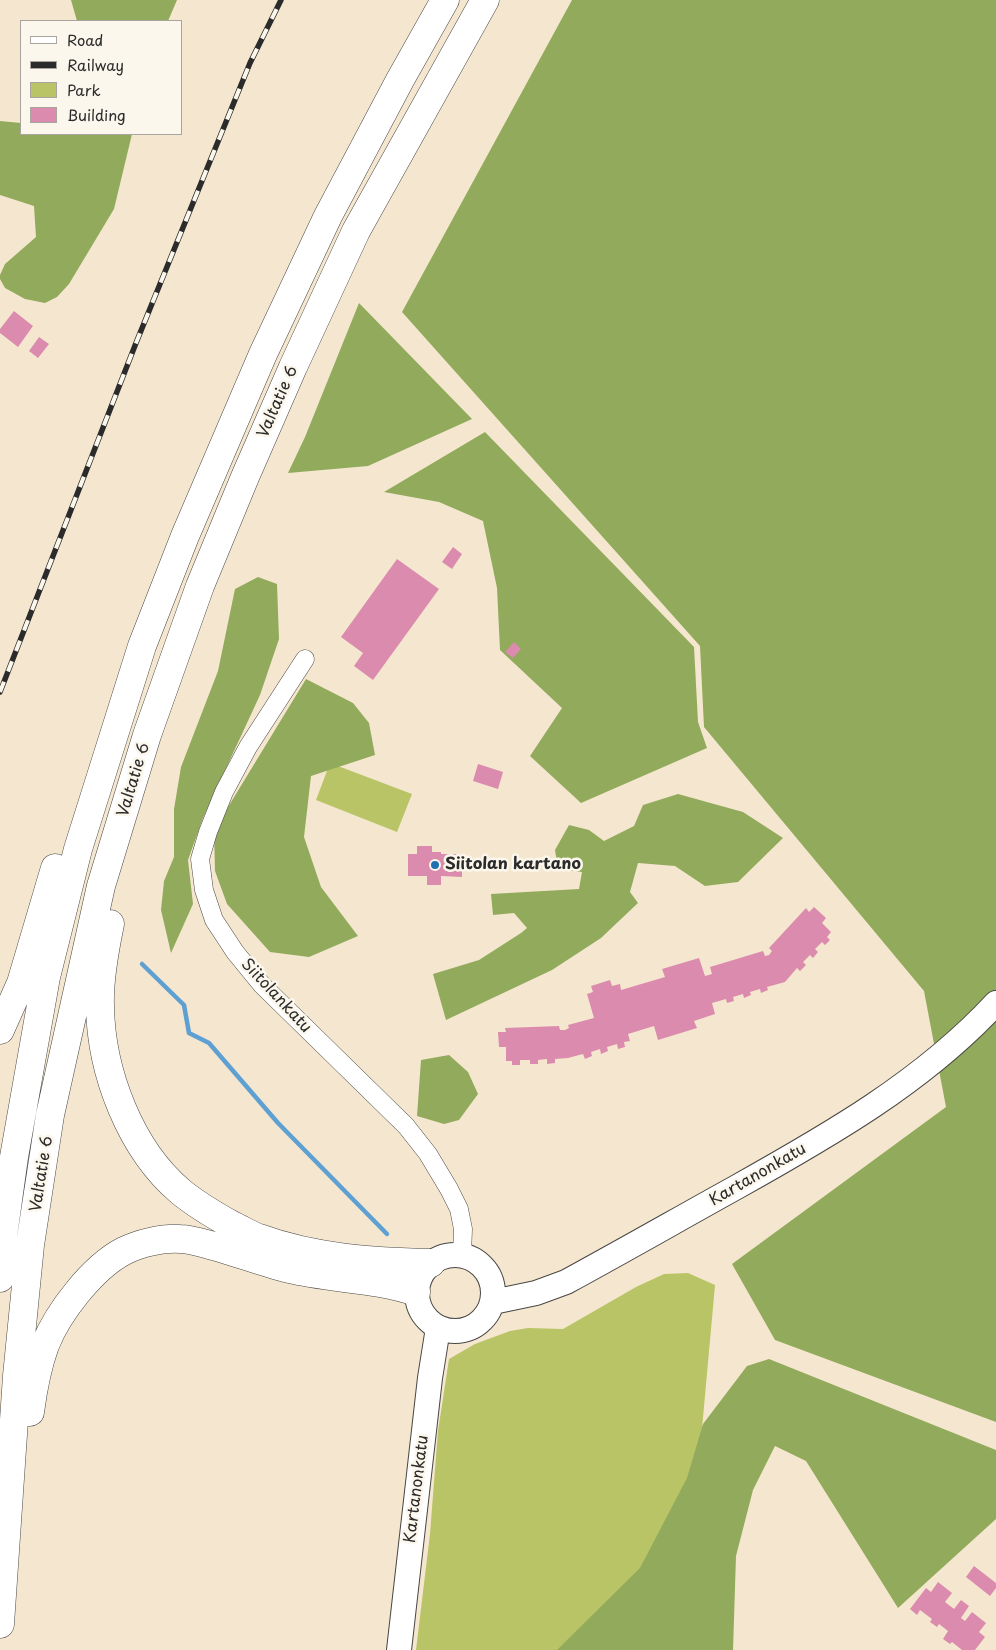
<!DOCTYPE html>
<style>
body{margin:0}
#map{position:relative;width:996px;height:1650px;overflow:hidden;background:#f5e7cf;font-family:"Playpen Sans",sans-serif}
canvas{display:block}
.legend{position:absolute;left:20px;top:20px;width:162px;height:115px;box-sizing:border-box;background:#fbf7ec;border:1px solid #a8a59f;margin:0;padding:6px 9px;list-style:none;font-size:15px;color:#2b2b2b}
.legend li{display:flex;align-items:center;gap:10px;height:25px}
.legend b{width:25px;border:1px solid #a8a59f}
</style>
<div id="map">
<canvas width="996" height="1650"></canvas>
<ul class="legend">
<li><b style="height:6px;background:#fff"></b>Road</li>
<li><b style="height:6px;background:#2b2b2b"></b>Railway</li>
<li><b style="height:14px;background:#b8c466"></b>Park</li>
<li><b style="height:14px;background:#db8bad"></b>Building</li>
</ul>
</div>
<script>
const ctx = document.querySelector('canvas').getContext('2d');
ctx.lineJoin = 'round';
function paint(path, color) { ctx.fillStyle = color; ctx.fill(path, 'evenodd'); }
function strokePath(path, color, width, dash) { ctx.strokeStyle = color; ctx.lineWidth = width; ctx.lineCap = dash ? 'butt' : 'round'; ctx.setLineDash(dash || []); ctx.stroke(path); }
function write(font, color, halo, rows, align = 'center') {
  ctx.font = font + ' "Playpen Sans",sans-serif'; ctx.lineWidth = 5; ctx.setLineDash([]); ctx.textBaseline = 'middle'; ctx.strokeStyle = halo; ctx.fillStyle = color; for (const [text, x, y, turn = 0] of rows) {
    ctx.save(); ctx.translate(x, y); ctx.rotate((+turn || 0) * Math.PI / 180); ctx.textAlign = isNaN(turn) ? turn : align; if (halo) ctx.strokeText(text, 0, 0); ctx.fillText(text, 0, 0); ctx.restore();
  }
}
const green = new Path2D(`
 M330,763L412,794L397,832L316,800Z
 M688,1273L715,1285L682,1650H416L430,1534L438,1431L449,1359L475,1344L510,1331L528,1328L563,1329L636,1287L664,1274Z`);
const forest = new Path2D(`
 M71,0H177L168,21H77Z
 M572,0H996V1422L775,1340L732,1264L946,1107L924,991L704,727L700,646L402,312Z
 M0,121L21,123V134H132L114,209L69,284L57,297L45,303L25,299L5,288L0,279V275L5,264L36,237L34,206L0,195Z
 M359,303L472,419L368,466L288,473L305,437Z
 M485,432L694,647L698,722L707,748L581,803L530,756L562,708L500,650L497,588L483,521L439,502L384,492Z
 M258,577L277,584L279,639L260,695L203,818L188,860L193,904L171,953L161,910L164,881L174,857V809L181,767L218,671L235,589Z
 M306,679L353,703L369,723L375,755L311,776L304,837L321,887L358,936L309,957L270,952L227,904L215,871L214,830Z
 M678,794L743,812L783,838L738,882L705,886L675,866L638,863L630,892L638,903L601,938L552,970L446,1020L433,974L479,960L521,933L527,928L514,913L493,915L491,894L579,889L582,872L558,869L555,850L569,825L589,830L604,841L634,826L643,805Z
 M449,1055L468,1072L478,1094L459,1120L444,1124L417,1116L421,1060Z
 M769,1359L996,1450V1519L898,1608L806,1461L775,1446L753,1490L736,1556L733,1650H557L640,1568L687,1478L703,1424L747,1366Z`);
const stream = new Path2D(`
 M142,964L184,1005L189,1033L209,1043L278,1123L387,1234`);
const building = new Path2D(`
 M14,311L33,326L18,347L0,333V329Z
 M39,337L49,344L38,358L29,351Z
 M453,547L462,554L452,569L442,562Z
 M397,559L439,589L373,680L354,666L363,653L341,637Z
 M514,642L521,649L513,658L505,652Z
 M478,764L503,772L498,789L473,781Z
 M417,846H432V852H441V854H462V877L441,876V885H427V876H408V854H417Z
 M814,907L826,918L822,923L831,932L827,937L830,940L825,945L822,942L815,949L818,952L813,958L810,955L803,962L806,965L800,971L797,968L785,982L767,987L768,990L761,993L760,989L750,992L751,995L744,998L743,994L733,997L734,1001L727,1003L726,999L712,1003L715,1014L694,1021L697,1028L658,1040L654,1026L628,1034L630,1041L624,1042L625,1047L618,1049L617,1044L607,1047L608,1051L601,1054L600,1049L591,1052L592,1056L585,1059L583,1054L568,1058L555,1059V1063L547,1064V1059L538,1060V1064H530V1060H520V1065H512V1061H506V1047H499L498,1032H506L505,1028L559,1026L560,1030H565L569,1028L568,1025L594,1018L587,994L593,992L591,986L610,980L612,986L620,984L621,990L665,977L662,969L699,958L705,976L712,974L710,967L763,951L765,956L769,955L772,951L769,948L806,908L809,912Z
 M974,1566L996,1583V1588L990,1596L966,1577Z
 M938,1582L952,1593L945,1602L954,1609L961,1600L969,1606L961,1618L965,1621L972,1612L986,1623L979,1632L985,1637L975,1650H962L952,1642L950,1644L943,1639L948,1631L939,1624L937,1627L930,1622L932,1619L920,1610L917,1615L910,1609L926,1588L931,1592Z`);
const street = new Path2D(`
 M305,659L248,747L224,792L208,832L200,859L204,890L214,920L235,952L262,985L406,1126L428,1154L449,1189L459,1209L463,1229L462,1255`);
const secondary = new Path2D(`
 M417 1293a38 38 0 1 1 76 0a38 38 0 1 1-76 0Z
 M493,1302L536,1293L566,1282C623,1251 679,1219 735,1188C828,1136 923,1082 996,1003
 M399,1650L430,1378L438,1328`);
const highway = new Path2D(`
 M110,924C105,948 99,981 100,1006C101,1072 130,1149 181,1192C197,1205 214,1215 232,1225C241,1229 250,1235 259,1238C314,1258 373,1262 431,1263
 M0,1030L21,983L55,868
 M0,1278L3,1236L14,1157L46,977L78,849L142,646L185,536L263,354L328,216L400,80L445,0
 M30,1412C33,1389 37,1367 45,1345C58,1312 93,1267 124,1251C140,1243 162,1238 180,1239C192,1239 205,1244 217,1247C241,1254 265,1263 289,1269C331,1279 375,1278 416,1292
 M0,1624L17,1376L30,1245L50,1115L101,886L147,735L200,586L245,477L293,367L356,231L485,0`);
const rail = new Path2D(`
 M0,692L136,343L250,63L281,0`);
const markers = [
 [435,865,5,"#1f6fb2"]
];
const streetNames = [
 ["Valtatie 6",278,402,-66],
 ["Valtatie 6",134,780,-73],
 ["Siitolankatu",276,996,47],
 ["Valtatie 6",42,1174,-81],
 ["Kartanonkatu",758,1175,-30],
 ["Kartanonkatu",417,1489,-83]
];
const poiNames = [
 ["Siitolan kartano",445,865]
];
paint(green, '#b8c466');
paint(forest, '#92aa5b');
strokePath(stream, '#5fa0d2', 4.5);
paint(building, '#db8bad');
strokePath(street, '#494744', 19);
strokePath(secondary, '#494744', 26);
strokePath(highway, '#494744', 29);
strokePath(street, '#fff', 18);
strokePath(secondary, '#fff', 24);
strokePath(highway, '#fff', 28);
strokePath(rail, '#2b2b2b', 5.5);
strokePath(rail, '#fbf7ec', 4, [11]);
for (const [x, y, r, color] of markers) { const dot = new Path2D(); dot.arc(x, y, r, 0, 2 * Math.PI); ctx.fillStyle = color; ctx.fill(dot); strokePath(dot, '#fbf7ec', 2); }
write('16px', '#2b2b2b', '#fbf7ec', streetNames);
write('bold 16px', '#2b2b2b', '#fbf7ec', poiNames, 'left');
</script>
